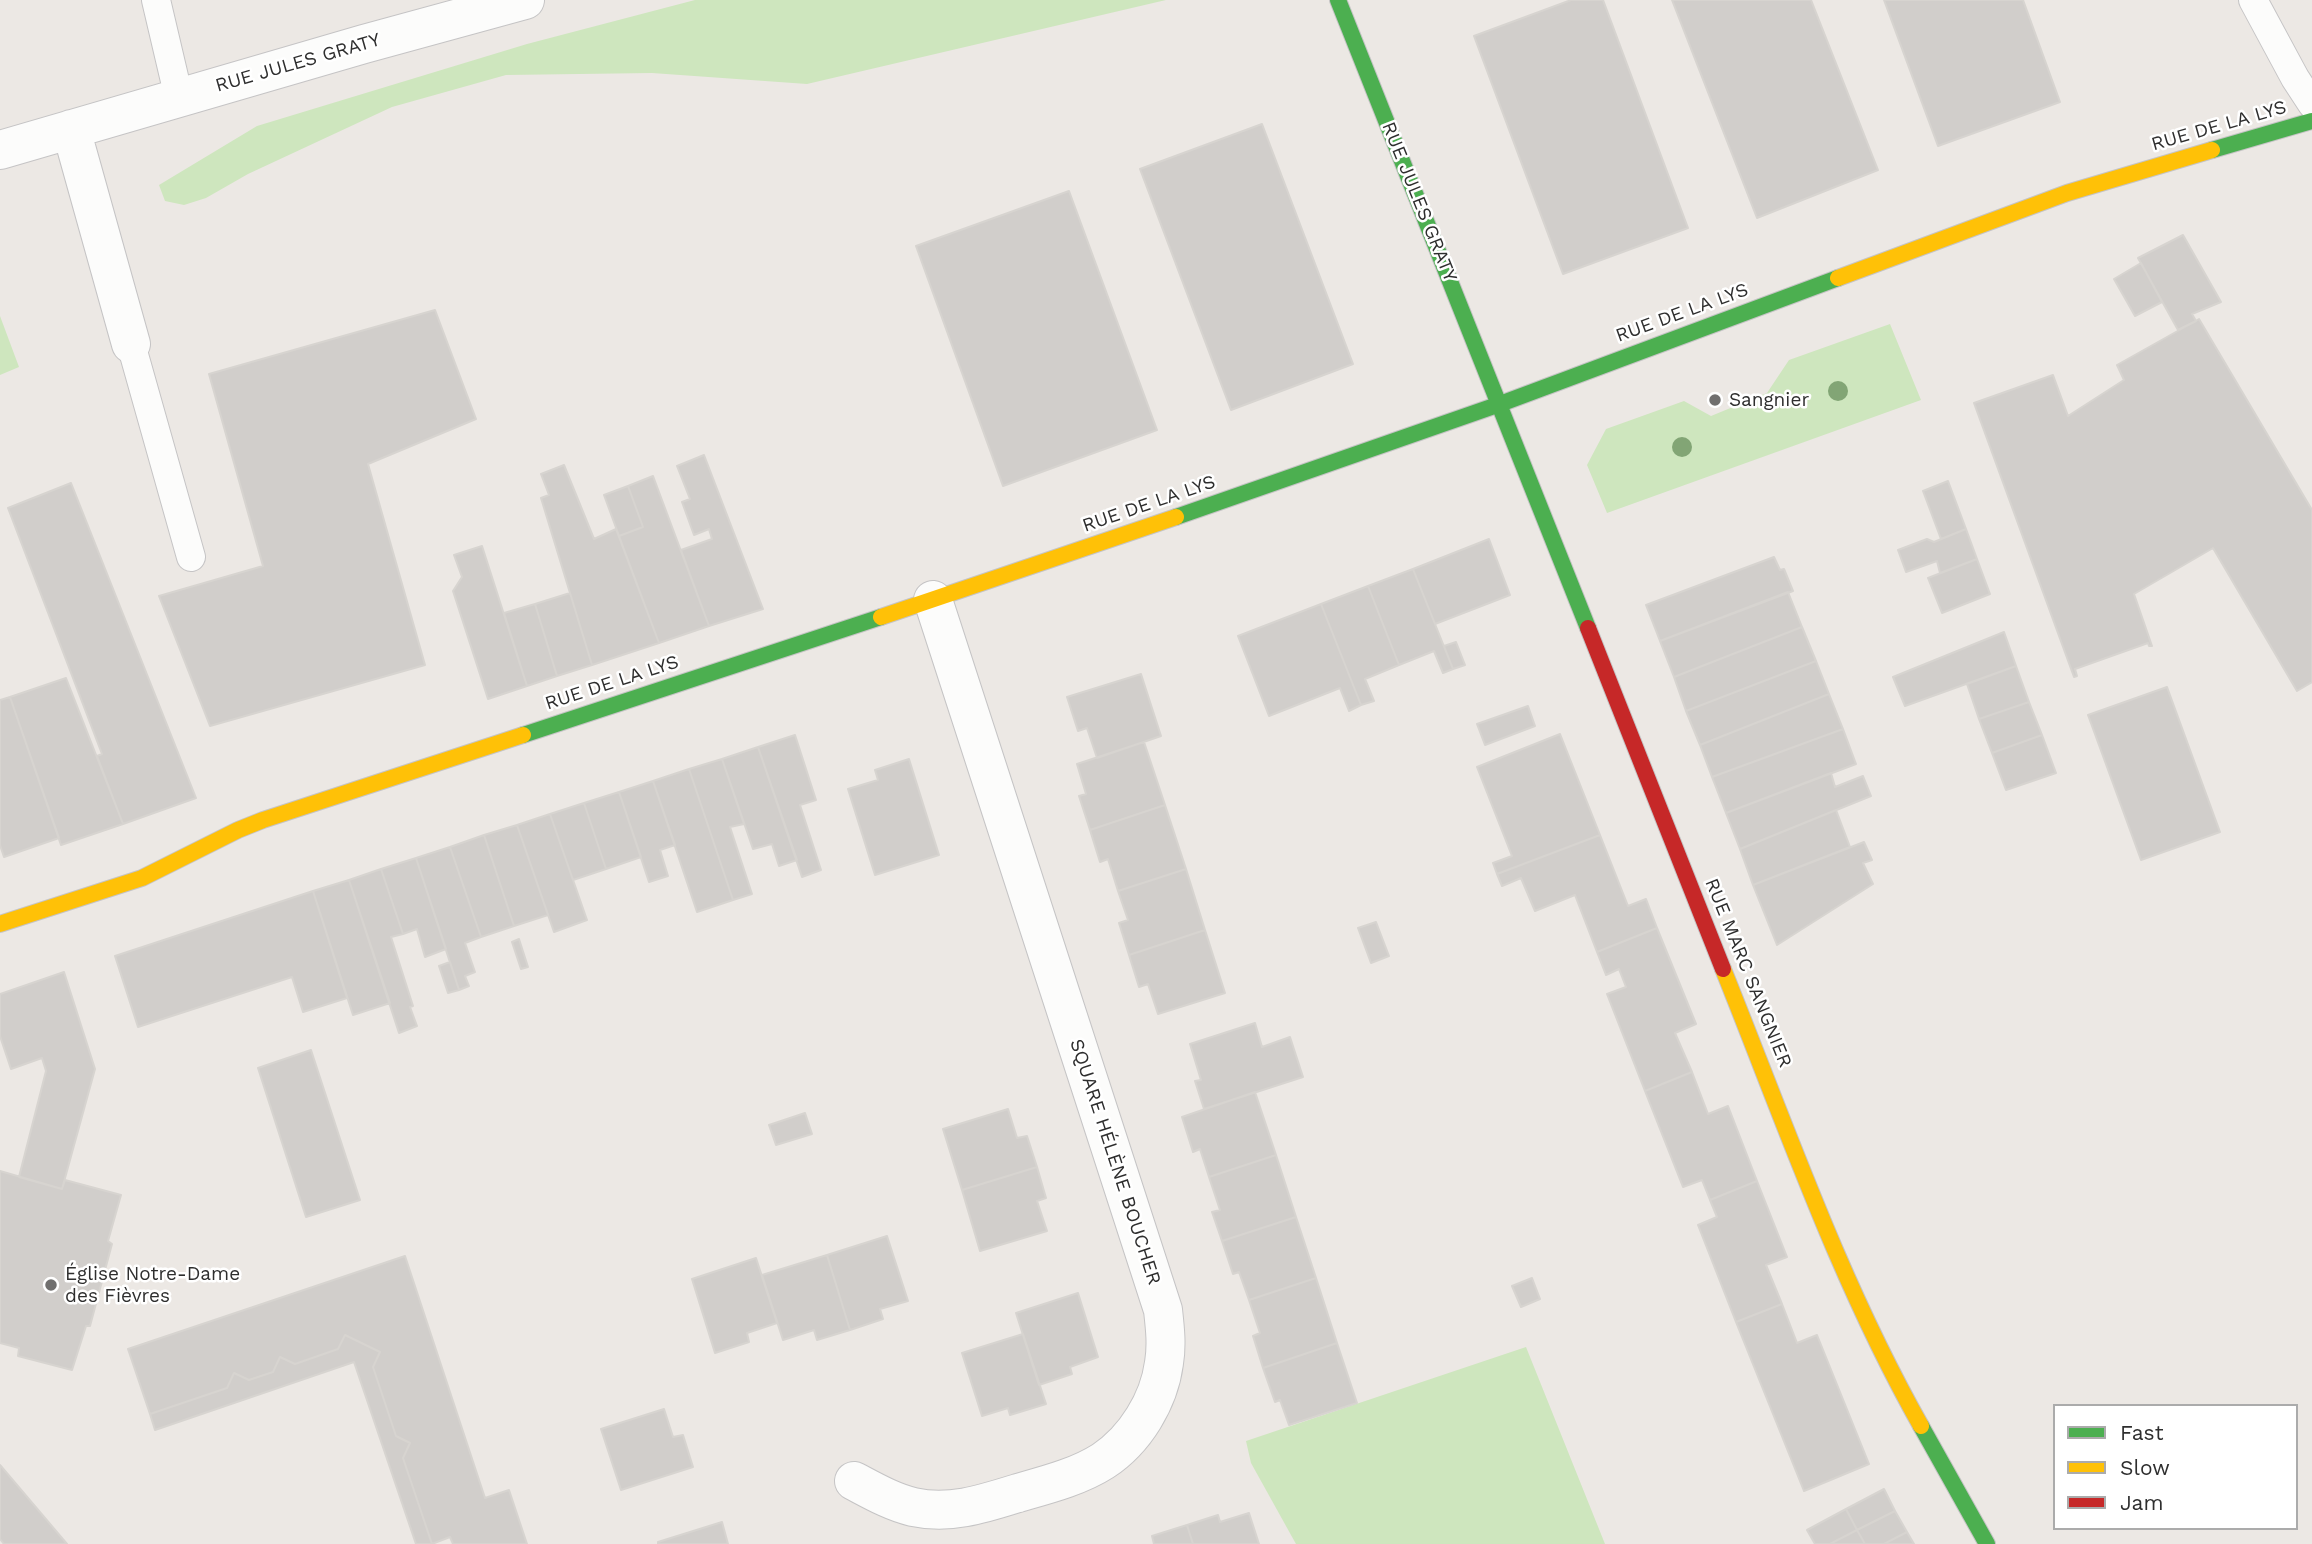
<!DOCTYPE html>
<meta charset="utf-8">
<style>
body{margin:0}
#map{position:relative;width:2312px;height:1544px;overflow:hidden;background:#ece8e4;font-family:"Work Sans",sans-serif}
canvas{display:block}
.legend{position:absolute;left:2053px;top:1404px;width:245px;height:126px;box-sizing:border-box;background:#fff;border:2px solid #ababab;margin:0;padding:9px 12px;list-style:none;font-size:21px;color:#2e2e2e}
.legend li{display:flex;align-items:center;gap:14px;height:35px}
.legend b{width:35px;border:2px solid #ababab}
</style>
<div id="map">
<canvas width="2312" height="1544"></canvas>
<ul class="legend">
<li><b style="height:9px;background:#4caf50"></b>Fast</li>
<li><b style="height:9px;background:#ffc107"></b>Slow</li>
<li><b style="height:9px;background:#c62828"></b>Jam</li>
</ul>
</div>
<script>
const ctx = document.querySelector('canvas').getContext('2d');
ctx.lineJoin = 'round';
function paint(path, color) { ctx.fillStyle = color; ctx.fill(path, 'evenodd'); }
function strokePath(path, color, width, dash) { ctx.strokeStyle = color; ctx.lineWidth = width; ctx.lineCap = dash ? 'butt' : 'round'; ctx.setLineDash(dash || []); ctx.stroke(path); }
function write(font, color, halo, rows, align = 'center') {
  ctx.font = font + ' "Work Sans",sans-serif'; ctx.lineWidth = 5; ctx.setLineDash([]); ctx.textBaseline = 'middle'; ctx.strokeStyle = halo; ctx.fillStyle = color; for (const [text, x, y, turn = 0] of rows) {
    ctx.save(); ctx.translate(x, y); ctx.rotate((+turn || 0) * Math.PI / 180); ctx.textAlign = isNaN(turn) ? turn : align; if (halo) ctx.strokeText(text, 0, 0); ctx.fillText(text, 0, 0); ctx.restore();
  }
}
const green = new Path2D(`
 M695,0H1166L807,84L652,73L506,75L392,107L248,174L206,198L184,205L165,201L159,185L257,126L527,44Z
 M0,316L19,367L0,375Z
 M1890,324L1921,400L1607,513L1587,465L1606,429L1684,401L1711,416L1767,393L1789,360Z
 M1526,1347L1605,1544H1296L1251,1463L1246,1441Z`);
const building = new Path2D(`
 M1571,0H1603L1688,228L1563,274L1474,36Z
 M1672,0H1811L1878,170L1757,218Z
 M1884,0H2023L2060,102L1938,146Z
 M1262,124L1353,364L1231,410L1140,169Z
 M1069,191L1157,430L1003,486L916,246Z
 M2183,235L2221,302L2192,314L2196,321L2178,330L2138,258Z
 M2141,263L2162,302L2135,316L2114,279Z
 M435,310L476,419L368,464L425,665L210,726L159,596L263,566L209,374Z
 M2199,319L2312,510V682L2297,691L2213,548L2134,594L2152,646H2149L2148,643L2075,669L2077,676L2074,677L1974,403L2053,375L2068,416L2124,380L2117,365Z
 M704,455L763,609L709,626L681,550L712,539L709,529L694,535L682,502L690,499L677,466Z
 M564,465L594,539L616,529L659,643L592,665L541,498L549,495L541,474Z
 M653,476L709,626L659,643L619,536L643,527L628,486Z
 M1948,481L1966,529L1941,539L1923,491Z
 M71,483L196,798L123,824L97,756L102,754L8,508Z
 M628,486L643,527L619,536L604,495Z
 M1966,529L1977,559L1940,573L1937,561L1906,572L1898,550L1927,539L1934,542Z
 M1489,539L1510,595L1435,624L1413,569Z
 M482,546L527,686L488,699L453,591L462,577L454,555Z
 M1774,557L1780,570L1784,569L1793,591L1660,641L1646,605Z
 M1977,559L1990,594L1942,613L1928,578Z
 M1413,569L1453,669L1443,673L1434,651L1399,665L1368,586Z
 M1368,586L1399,665L1365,679L1374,701L1361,705L1321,604Z
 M1788,592L1802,627L1674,677L1660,641Z
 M570,593L592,665L557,676L535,604Z
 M535,604L557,676L527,686L504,613Z
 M1321,604L1361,705L1349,711L1340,688L1269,716L1238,636Z
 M1802,627L1816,661L1686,711L1674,677Z
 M2004,632L2016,666L1905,706L1893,677Z
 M1456,642L1465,665L1453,669L1444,646Z
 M1816,661L1829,694L1700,745L1686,711Z
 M2016,666L2029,702L1979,719L1967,684Z
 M1141,674L1161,736L1097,758L1087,728L1078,731L1067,697Z
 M66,678L123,824L61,845L10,697Z
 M2167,687L2220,832L2141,860L2088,715Z
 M1829,694L1843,729L1712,777L1700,745Z
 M10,697L59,838L4,857L0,845V700Z
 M2029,702L2042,735L1992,753L1979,719Z
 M1528,706L1535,726L1485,745L1477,724Z
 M1843,729L1856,764L1726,813L1712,777Z
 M1560,734L1600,835L1497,874L1493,863L1512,856L1477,767Z
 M795,735L816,800L800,805L821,870L802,877L758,747Z
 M2042,735L2056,773L2006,790L1992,753Z
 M1144,742L1165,805L1090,830L1079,796L1086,794L1077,764Z
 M758,747L797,860L779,866L772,844L753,849L722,759Z
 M722,759L744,824L730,827L752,894L733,900L689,769Z
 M909,759L939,855L875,875L848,789L878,780L875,770Z
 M689,769L733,900L697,912L653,781Z
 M1831,773L1835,787L1863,776L1871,796L1740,849L1726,813Z
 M653,781L675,845L660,850L668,876L649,882L619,792Z
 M619,792L641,857L606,869L584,803Z
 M584,803L606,869L573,880L550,814Z
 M1165,805L1186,869L1118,891L1108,859L1100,862L1090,830Z
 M1836,810L1850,847L1753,885L1740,849Z
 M550,814L587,920L554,932L517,825Z
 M517,825L548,915L514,926L484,835Z
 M484,835L514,926L481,937L450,847Z
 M1600,835L1628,906L1646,899L1657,928L1597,952L1575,895L1535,911L1521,878L1502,886L1497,874Z
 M1864,842L1872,860L1863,863L1873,884L1777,945L1753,885Z
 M450,847L481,937L465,943L475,972L465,976L469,986L459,990L416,858Z
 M416,858L446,949L425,957L417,929L403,934L381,869Z
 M381,869L403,934L391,937L413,1006L410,1007L417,1026L399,1033L349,880Z
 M1186,869L1205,930L1129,955L1119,923L1128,920L1118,891Z
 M349,880L390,1003L353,1015L313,891Z
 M313,891L347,998L303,1012L292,977L138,1027L115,956Z
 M1376,922L1389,956L1371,963L1358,928Z
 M1657,928L1696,1024L1675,1033L1692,1072L1645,1091L1607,994L1626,987L1619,969L1606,975L1597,952Z
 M1205,930L1225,993L1158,1014L1148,984L1139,987L1129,955Z
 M519,939L528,967L521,969L512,942Z
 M450,962L459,990L448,993L439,966Z
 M64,972L95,1069L62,1189L19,1177L46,1071L42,1058L11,1069L0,1036V994Z
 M1255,1023L1262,1047L1290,1037L1303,1077L1204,1109L1195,1081L1201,1080L1190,1044Z
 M311,1050L360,1200L306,1217L258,1068Z
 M1692,1072L1708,1114L1728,1106L1757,1181L1710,1200L1702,1180L1683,1187L1645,1091Z
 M1255,1092L1276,1155L1209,1177L1200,1149L1193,1152L1182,1117Z
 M1008,1109L1017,1138L1027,1136L1037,1167L962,1190L943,1129Z
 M805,1113L812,1134L776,1145L769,1125Z
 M1276,1155L1296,1217L1222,1241L1212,1212L1220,1210L1209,1177Z
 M1037,1167L1046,1198L1037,1201L1047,1231L980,1251L962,1190Z
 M0,1171L62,1189L65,1180L121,1195L108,1241L112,1244L90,1326H86L72,1370L18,1356L19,1348L0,1343Z
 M1757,1181L1787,1257L1766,1265L1782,1304L1736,1322L1698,1225L1717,1217L1710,1200Z
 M1296,1217L1316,1278L1249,1300L1239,1272L1233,1274L1222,1241Z
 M887,1236L908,1301L880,1309L883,1319L850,1330L827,1255Z
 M827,1255L850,1330L817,1340L814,1330L783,1340L762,1275Z
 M405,1256L485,1498L509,1490L527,1544H453L450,1537L432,1544L403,1458L410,1443L396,1436L373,1367L380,1352L345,1335L338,1349L295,1364L280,1357L273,1372L249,1380L234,1373L227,1388L150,1414L128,1349Z
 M756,1258L777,1323L747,1333L749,1342L715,1353L692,1279Z
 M1316,1278L1337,1343L1263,1368L1253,1336L1260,1333L1249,1300Z
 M1532,1278L1540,1299L1521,1307L1512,1286Z
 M1078,1293L1098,1357L1070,1367L1072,1374L1039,1385L1016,1313Z
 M1782,1304L1797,1343L1817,1335L1869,1464L1804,1491L1736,1322Z
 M1023,1334L1046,1404L1010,1415L1008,1408L982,1416L962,1353Z
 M345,1335L380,1352L373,1367L396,1436L410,1443L403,1458L432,1544H416L354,1362L155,1430L150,1414L227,1388L234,1373L249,1380L273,1372L280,1357L295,1364L338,1349Z
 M1337,1343L1357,1403L1289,1425L1280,1400L1275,1402L1263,1368Z
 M664,1409L673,1437L683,1435L693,1467L621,1490L601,1429Z
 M0,1465L67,1544H4L0,1539Z
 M1884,1489L1895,1511L1857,1530L1846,1509Z
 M1846,1509L1857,1530L1830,1544H1815L1807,1530Z
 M1895,1511L1907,1532L1884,1544H1865L1857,1530Z
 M1249,1513L1259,1544H1193L1187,1525L1218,1515L1220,1522Z
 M722,1522L728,1544H658V1542Z
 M1187,1525L1193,1544H1154L1152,1536Z
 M1857,1530L1865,1544H1830Z
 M1907,1532L1914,1544H1884Z`);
const lane = new Path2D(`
 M156,0L179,98
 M2253,0L2295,78L2312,104
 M131,344L191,557`);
const street = new Path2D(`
 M71,129L131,344
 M0,150L364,44L525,0
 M854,1481C873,1491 892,1502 913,1507C950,1515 983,1504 1018,1493C1046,1485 1078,1477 1103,1461C1135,1440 1159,1401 1164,1363C1167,1345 1165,1328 1163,1310L933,600`);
const fast = new Path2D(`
 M1338,0L1588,628
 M2212,150L2312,121
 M1176,517L1500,404L1838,278
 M523,735L881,617
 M1921,1426L1987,1544`);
const slow = new Path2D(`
 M1838,278L2067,193L2212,150
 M881,617L1176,517
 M0,924L142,878L238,830L263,820L523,735
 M1723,969C1785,1123 1839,1281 1921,1426`);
const jam = new Path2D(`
 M1588,628L1723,969`);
const trees = [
 [1838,391],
 [1682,447]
];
const markers = [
 [1715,400,7,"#706f6e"],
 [51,1285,7,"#706f6e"]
];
const streetNames = [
 ["RUE JULES GRATY",298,63,-16],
 ["RUE DE LA LYS",2219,126,-16],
 ["RUE JULES GRATY",1419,202,68],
 ["RUE DE LA LYS",1682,313,-20],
 ["RUE DE LA LYS",1149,504,-19],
 ["RUE DE LA LYS",612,683,-18],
 ["RUE MARC SANGNIER",1748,973,68],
 ["SQUARE HÉLÈNE BOUCHER",1115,1162,72]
];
const poiNames = [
 ["Sangnier",1729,400],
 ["Église Notre-Dame",65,1274],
 ["des Fièvres",65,1296]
];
paint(green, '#cee6be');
paint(building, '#d1cecb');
strokePath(building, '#d7d4d0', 2);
strokePath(lane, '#c5c4c5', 30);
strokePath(street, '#c5c4c5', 40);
strokePath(fast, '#c5c4c5', 18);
strokePath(slow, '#c5c4c5', 18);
strokePath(jam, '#c5c4c5', 18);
strokePath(lane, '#fcfcfb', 28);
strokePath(street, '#fcfcfb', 38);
strokePath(fast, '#4caf50', 16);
strokePath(slow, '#ffc107', 16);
strokePath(jam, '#c62828', 16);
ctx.fillStyle = '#82a575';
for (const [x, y] of trees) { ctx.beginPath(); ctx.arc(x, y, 10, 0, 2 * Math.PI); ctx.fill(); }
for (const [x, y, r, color] of markers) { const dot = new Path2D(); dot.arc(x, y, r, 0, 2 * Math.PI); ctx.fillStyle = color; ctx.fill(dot); strokePath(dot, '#fff', 2.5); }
write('19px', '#2e2e2e', '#fff', streetNames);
write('19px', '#2e2e2e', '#fff', poiNames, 'left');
</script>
